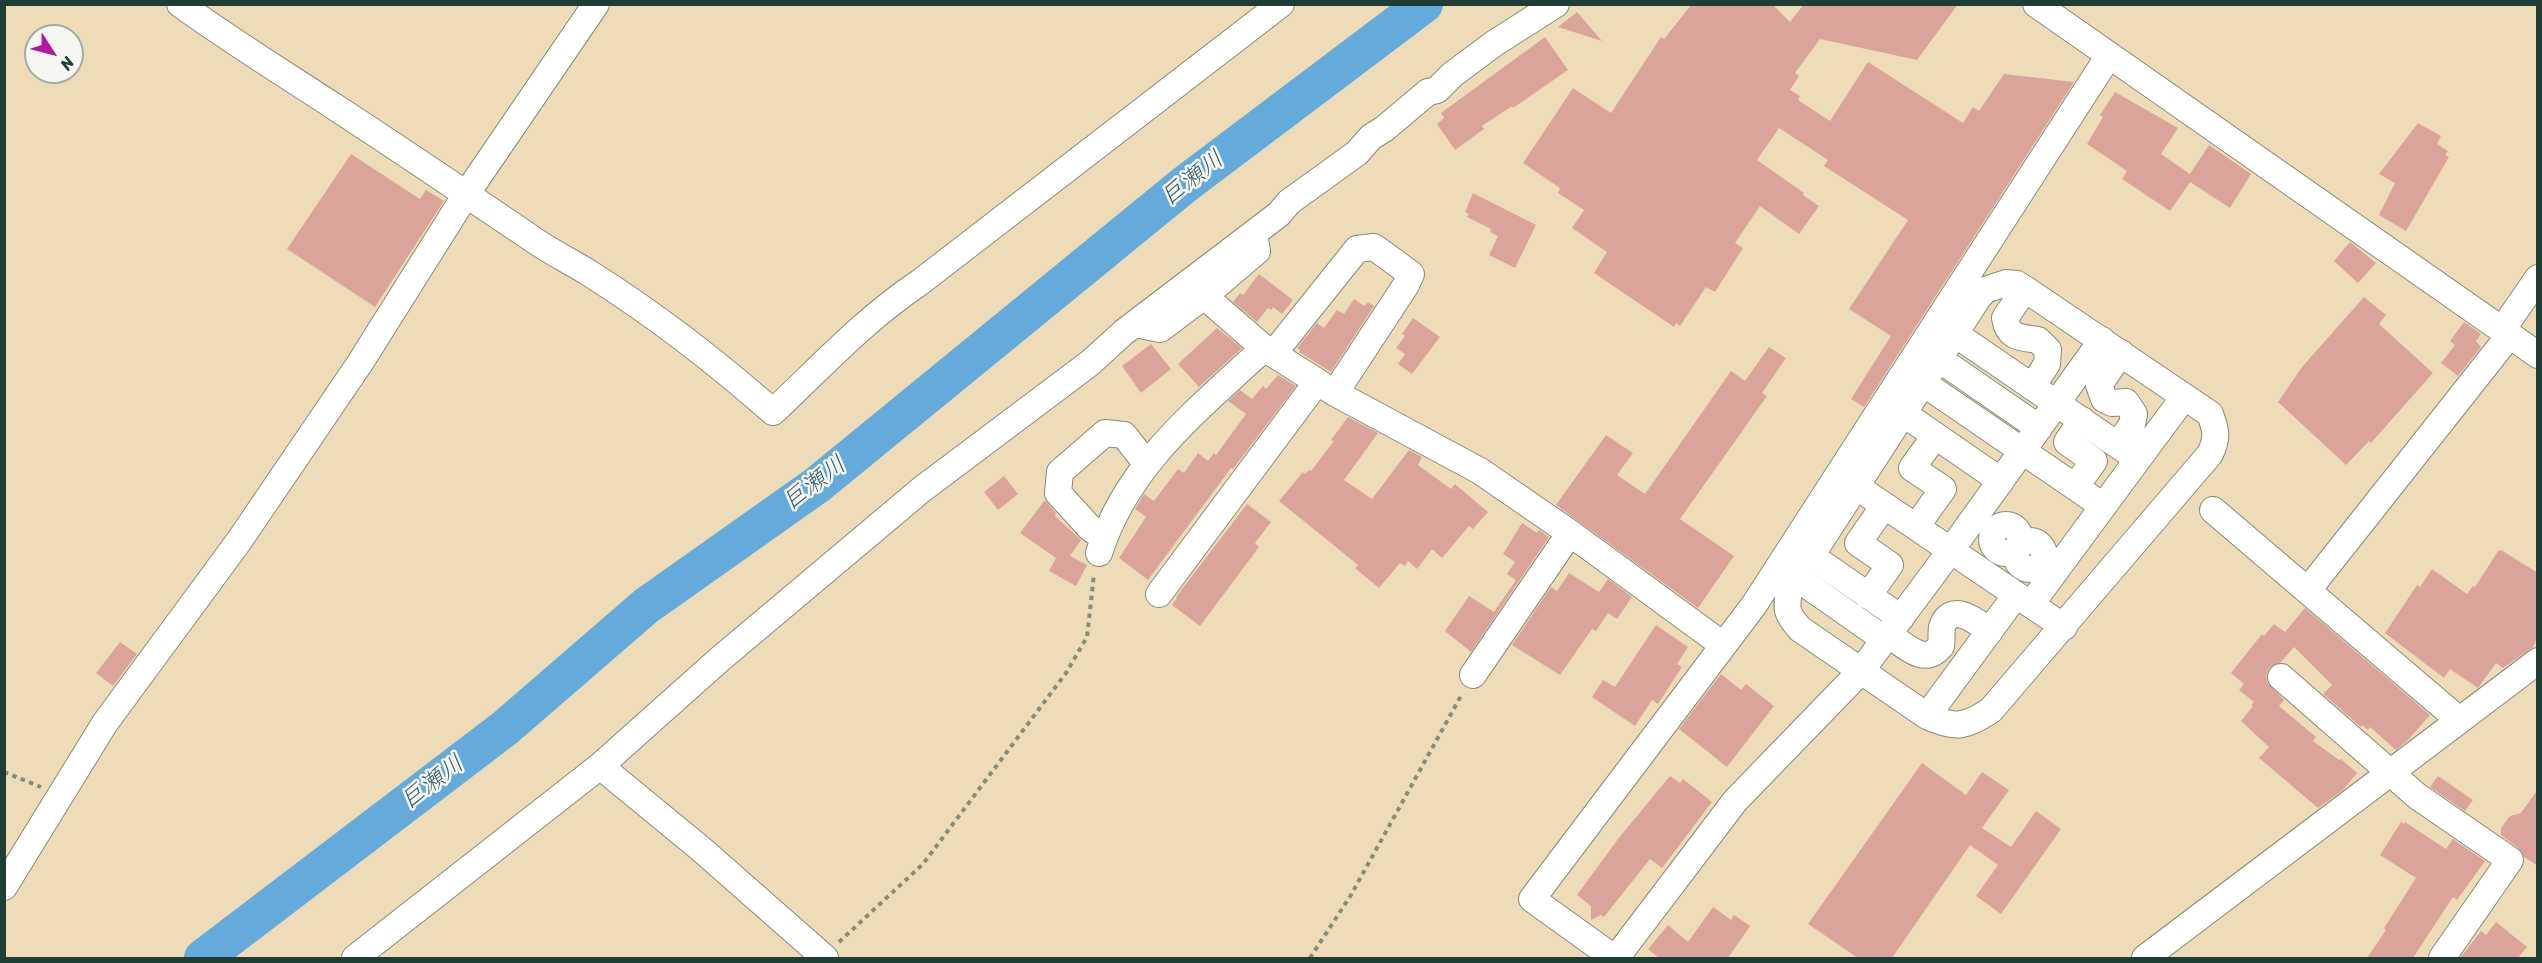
<!DOCTYPE html>
<meta charset="utf-8">
<style>
body{margin:0}
#map{position:relative;width:2542px;height:963px;overflow:hidden;background:#eedcb9;font-family:Sriracha,sans-serif}
canvas{display:block}
.frame{position:absolute;inset:0;border:6px solid #1f3d34;pointer-events:none}
.north{position:absolute;left:24px;top:24px;width:60px;height:60px;box-sizing:border-box;background:#f6f6f2;border:2px solid #a0aca6;border-radius:50%;rotate:126deg;font-size:16px;font-weight:700;line-height:24px;text-align:center;color:#1f3d34}
.north::after{content:'';display:block;margin:auto;width:21px;height:27px;background:#b5179e;clip-path:polygon(50% 0,100% 100%,50% 72%,0 100%)}
</style>
<div id="map">
<canvas width="2542" height="963"></canvas>
<div class="frame"></div>
<div class="north">N</div>
</div>
<script>
const ctx = document.querySelector('canvas').getContext('2d');
ctx.lineJoin = 'round';
function strokePath(path, color, width, dash) { ctx.strokeStyle = color; ctx.lineWidth = width; ctx.lineCap = dash ? 'butt' : 'round'; ctx.setLineDash(dash || []); ctx.stroke(path); }
function paint(path, color) { ctx.fillStyle = color; ctx.fill(path, 'evenodd'); }
function write(font, color, halo, rows, align = 'center') {
  ctx.font = font + ' Sriracha,"Klee One",sans-serif'; ctx.lineWidth = 5; ctx.setLineDash([]); ctx.textBaseline = 'middle'; ctx.strokeStyle = halo; ctx.fillStyle = color; for (const [text, x, y, turn = 0] of rows) {
    ctx.save(); ctx.translate(x, y); ctx.rotate((+turn || 0) * Math.PI / 180); ctx.textAlign = isNaN(turn) ? turn : align; if (halo) ctx.strokeText(text, 0, 0); ctx.fillText(text, 0, 0); ctx.restore();
  }
}
const river = new Path2D(`
 M203,958L505,728L646,606L817,485L1184,185L1424,4`);
const building = new Path2D(`
 M1692,4H1772L1790,22L1804,4H1958L1917,60L1820,39L1795,73L1799,76L1790,90L1800,96L1798,100L1830,121L1868,62L1963,123L1973,107L1979,111L2004,74L2074,82L1864,407L1851,399L1891,336L1849,309L1908,220L1824,166L1828,160L1779,128L1757,160L1804,193L1803,195L1819,206L1799,234L1760,206L1735,243L1743,248L1715,292L1706,287L1680,326L1676,323L1674,327L1594,273L1607,252L1572,228L1584,210L1558,193L1560,188L1523,163L1573,88L1611,113L1661,37L1664,39Z
 M1577,12L1602,41L1558,27Z
 M1545,37L1568,70L1513,108L1512,106L1482,126L1484,129L1455,150L1437,124L1444,118L1441,113Z
 M2115,92L2178,128L2161,154L2190,174L2209,145L2251,174L2230,208L2190,182L2170,211L2122,179L2127,171L2087,144L2103,117L2100,115Z
 M2418,123L2441,136L2437,144L2448,151L2445,155L2449,157L2406,231L2379,215L2395,183L2379,174Z
 M351,154L420,199L426,190L444,201L375,307L287,249Z
 M1473,193L1536,225L1515,268L1489,255L1498,236L1490,232L1491,229L1467,217L1469,214L1465,212Z
 M2350,242L2376,263L2358,283L2334,261Z
 M1259,274L1293,300L1282,314L1273,307L1271,310L1268,308L1257,322L1233,302L1240,293L1243,295Z
 M2364,297L2386,315L2379,324L2433,373L2371,443L2369,441L2346,465L2278,402L2302,367Z
 M1354,299L1364,306L1368,302L1374,306L1331,372L1299,352L1300,350L1297,348L1317,323L1324,328L1337,310L1344,314Z
 M1413,318L1440,337L1412,374L1398,364L1405,354L1396,348L1405,336L1402,334Z
 M2464,322L2481,334L2476,341L2481,347L2458,376L2441,363L2455,345L2450,341Z
 M1217,328L1242,348L1199,387L1178,364Z
 M1151,344L1171,369L1141,393L1122,366Z
 M1769,347L1786,358L1762,393L1767,396L1680,519L1734,556L1698,608L1556,505L1606,435L1633,453L1617,475L1645,494L1731,371L1745,381Z
 M1278,375L1296,386L1233,469L1231,468L1148,580L1119,558L1146,517L1135,509L1144,494L1154,501L1178,469L1184,473L1198,453L1208,461L1214,453L1216,455L1246,414L1228,401L1240,390L1252,399L1263,386L1266,389Z
 M1348,417L1378,433L1344,480L1372,499L1409,450L1422,457L1418,465L1451,489L1455,484L1488,512L1473,529L1469,526L1442,558L1432,549L1417,569L1408,561L1405,566L1400,563L1379,588L1355,568L1358,565L1279,501L1303,472L1305,474L1309,470L1311,471L1334,441L1331,440Z
 M1004,476L1018,494L998,510L984,492Z
 M1045,500L1056,513L1055,516L1081,540L1070,556L1087,565L1076,586L1049,571L1056,558L1020,533Z
 M1247,504L1271,522L1255,543L1259,547L1200,626L1172,605L1177,598L1176,597Z
 M1522,523L1537,533L1539,530L1549,537L1471,652L1445,631L1469,596L1494,612L1516,580L1507,574L1515,562L1503,554Z
 M2501,550L2538,573V636L2533,647L2503,668L2496,663L2478,688L2450,669L2444,678L2385,633L2417,585L2420,587L2432,569L2467,594L2473,586L2475,587L2498,551Z
 M1569,573L1599,592L1608,579L1632,597L1617,619L1608,613L1596,631L1592,629L1560,675L1512,645L1551,587L1557,591Z
 M2305,608L2430,715L2408,740L2396,750L2370,727L2368,730L2362,725L2361,727L2323,694L2332,685L2294,647L2281,662L2269,668L2266,675L2267,682L2284,700L2279,706L2316,737L2313,741L2339,760L2341,759L2357,773L2343,790L2318,808L2259,758L2269,747L2241,721L2253,706L2251,705L2254,702L2239,690L2244,684L2231,673L2262,634L2264,636L2274,624L2285,632Z
 M1656,625L1688,647L1677,664L1682,667L1658,704L1652,700L1635,726L1592,697L1603,680L1615,687Z
 M120,642L137,654L113,686L96,673Z
 M1721,674L1741,690L1746,684L1774,706L1727,767L1679,729Z
 M1922,763L1966,795L1982,772L2009,790L1982,828L2011,847L2036,811L2061,829L2001,914L1976,896L1998,865L1970,845L1892,958H1858L1808,924Z
 M1670,776L1680,783L1683,779L1712,802L1662,868L1650,859L1604,917L1601,915L1591,920V906L1577,895L1618,839Z
 M2438,776L2473,800L2465,811L2430,787Z
 M2538,789V866L2524,857L2518,848L2501,835V828L2510,816L2521,813Z
 M2401,822L2404,824L2405,822L2446,849L2453,839L2485,861L2457,900L2453,897L2413,958H2367L2386,930L2384,928L2416,878L2380,855Z
 M1713,907L1731,920L1734,915L1750,926L1728,958H1659L1648,949L1668,925L1688,942Z
 M2496,922L2527,947L2518,958H2460L2481,931L2486,935Z`);
const path = new Path2D(`
 M4,772L41,787
 M839,942L923,864L1066,673L1087,637L1094,574
 M1310,958L1351,895L1462,694`);
const minor = new Path2D(`
 M180,4C231,41 283,73 335,107C401,150 466,194 531,238C549,251 570,261 589,273C654,314 715,361 773,412C820,368 865,319 919,283L1281,4
 M2036,4L2538,355
 M2006,283L2017,284L2025,289L2210,414C2216,430 2218,438 2210,454L1991,710C1966,727 1955,729 1927,716L1800,629C1786,613 1786,610 1789,590L1978,298L1985,290Z
 M2025,289L2005,318C2008,339 2021,337 2038,340L2048,350L2047,364L2032,387
 M1204,296L1257,251L1254,234
 M1135,324L1160,329L1204,296L1264,348L1335,393L1480,471L1570,533L1723,645
 M2502,330L2538,278
 M1955,334L2138,459
 M1273,354L1357,249L1374,247L1411,274L1406,285L1335,393
 M1939,359L2039,428
 M1923,383L2103,506
 M1904,414L2001,481
 M2118,444L2132,425L2134,414L2126,402L2112,403L2104,399L2099,385L2121,353
 M1857,487L2064,627
 M2075,487L2094,461L2067,442L2082,420
 M2213,510L2459,720
 M1992 539a14 14 0 1 1 28 0a14 14 0 1 1-28 0Z
 M1916,527L1943,489L1912,468L1935,436
 M1104,538L1090,528L1058,493L1060,472L1105,433L1124,435L1146,463
 M2016 555a14 14 0 1 1 28 0a14 14 0 1 1-28 0Z
 M1099,553C1128,463 1198,410 1264,348
 M1811,556L1901,618
 M1797,578L1884,639
 M2308,590L2501,346L2507,334
 M1159,594L1317,382
 M1868,596L1890,565L1858,543L1884,506
 M2031,604L2184,397
 M1888,634C1905,645 1924,667 1941,646C1942,640 1941,632 1942,627C1951,600 1977,622 1990,631
 M1473,675L1570,533
 M2281,677L2417,796L2510,860L2442,958
 M1927,716L2016,595
 M600,766L701,849L825,958
 M4,887L105,723L239,541L360,363L465,196L596,4
 M355,958L600,766L720,659L921,490L1090,363L1124,332L1279,214L1289,202L1357,153L1371,137L1384,129L1428,92L1437,90L1453,74L1495,43L1556,4
 M1614,958L1532,899L1754,605L2108,57
 M1616,958L1735,801L1861,671L1951,550L2102,340
 M2145,958L2538,661`);
const waterNames = [
 ["巨瀬川",1193,179,-38],
 ["巨瀬川",815,484,-37],
 ["巨瀬川",433,783,-37]
];
strokePath(river, '#64aada', 38);
paint(building, '#dba49b');
strokePath(minor, '#868c76', 28);
strokePath(path, '#868c76', 4, [4.5, 4.5]);
strokePath(minor, '#fff', 26);
write('italic 24px', '#345e66', '#f6f6f2', waterNames);
</script>
